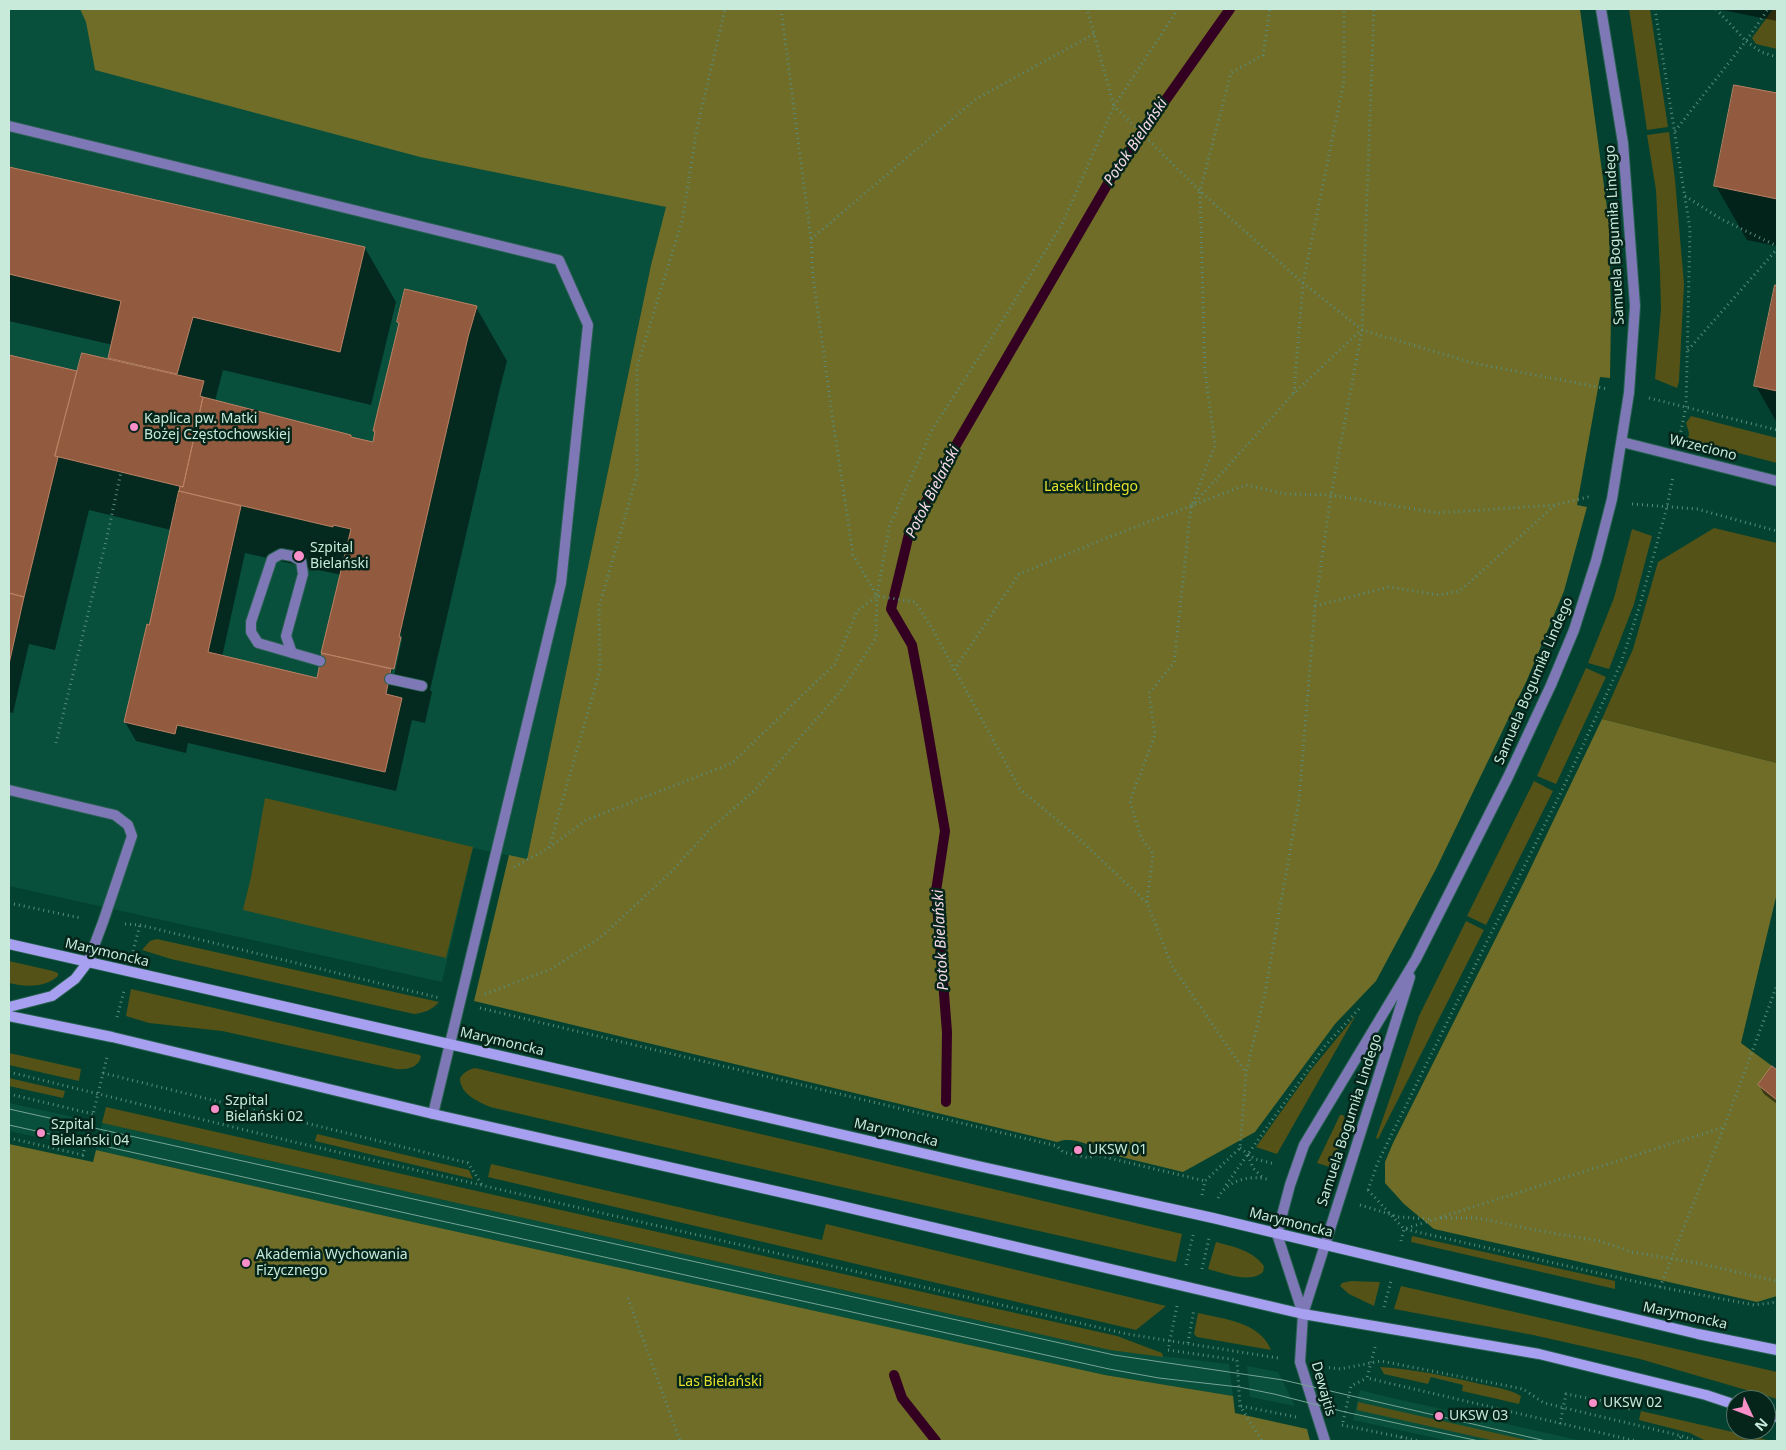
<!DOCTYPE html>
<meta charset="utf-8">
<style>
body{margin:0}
#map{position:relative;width:1786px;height:1450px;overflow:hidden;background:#034230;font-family:"Noto Sans",sans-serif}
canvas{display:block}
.frame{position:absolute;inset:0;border:10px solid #c7eadb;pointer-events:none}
.north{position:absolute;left:1726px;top:1390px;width:50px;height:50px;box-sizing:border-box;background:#05241a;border:1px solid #537367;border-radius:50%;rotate:133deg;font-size:14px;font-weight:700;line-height:20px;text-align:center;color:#c7eadb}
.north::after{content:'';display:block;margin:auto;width:18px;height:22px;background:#f98fc8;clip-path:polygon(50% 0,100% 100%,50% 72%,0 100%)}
</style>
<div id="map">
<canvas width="1786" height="1450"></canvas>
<div class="frame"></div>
<div class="north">N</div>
</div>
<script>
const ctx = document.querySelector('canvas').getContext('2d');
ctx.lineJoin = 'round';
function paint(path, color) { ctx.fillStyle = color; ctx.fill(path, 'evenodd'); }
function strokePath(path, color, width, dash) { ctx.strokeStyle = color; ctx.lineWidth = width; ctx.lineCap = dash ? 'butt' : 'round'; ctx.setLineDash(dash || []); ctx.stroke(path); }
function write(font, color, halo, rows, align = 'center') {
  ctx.font = font + ' "Noto Sans",sans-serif'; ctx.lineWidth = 5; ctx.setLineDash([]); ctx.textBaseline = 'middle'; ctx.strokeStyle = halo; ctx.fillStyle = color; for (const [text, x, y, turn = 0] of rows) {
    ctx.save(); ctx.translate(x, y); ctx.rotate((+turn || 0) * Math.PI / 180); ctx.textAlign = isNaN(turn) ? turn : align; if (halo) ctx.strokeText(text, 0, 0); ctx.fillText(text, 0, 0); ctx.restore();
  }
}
const built = new Path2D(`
 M9,9H710L667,207L651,265L527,859L473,848L442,982L9,886Z
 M9,1103L78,1118L73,1145L9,1131Z
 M102,1123L1110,1350L1229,1364L1233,1396L1105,1375L354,1209L96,1150Z
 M1247,1366L1278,1372L1295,1406L1250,1397Z
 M1360,1390L1379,1395L1582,1441H1449L1353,1420Z`);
const green = new Path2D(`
 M1629,9H1650L1668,127L1647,130Z
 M1773,9H1777V49L1756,44L1752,38Z
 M1669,132L1675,180L1684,284L1679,381L1677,388L1655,379L1661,309L1660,273L1656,190L1647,135Z
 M1691,416L1777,438V463L1688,440L1689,433L1686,423Z
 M1714,528L1777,543V763L1602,719L1633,649L1658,562Z
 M1632,529L1652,536L1634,604L1609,669L1588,663L1614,598Z
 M1586,668L1606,677L1556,784L1537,776Z
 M1534,781L1553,791L1486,925L1467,916Z
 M265,798L473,847L446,958L243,910L251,877Z
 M1466,921L1484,930L1378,1139L1376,1138L1419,1016Z
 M157,939L439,1002C432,1010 424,1013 414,1014L171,959L142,950L150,941Z
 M9,961L53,971L58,973V976C45,988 25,987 9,983Z
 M131,989L420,1055L421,1057C418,1068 406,1070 396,1069L222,1031L149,1023L126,1016Z
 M1356,1015L1277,1154L1256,1147L1310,1071Z
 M9,1053L81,1069L79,1081L9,1065Z
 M475,1068L821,1148L1182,1234L1176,1262C947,1210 718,1160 490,1107C477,1101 460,1094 460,1078C464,1072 468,1070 475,1068Z
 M9,1078L65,1091L63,1098L9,1086Z
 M106,1107L1117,1336L1162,1353L1163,1357L1110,1350L102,1123Z
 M1340,1115H1343L1346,1120L1333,1168L1317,1163Z
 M317,1134L469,1170L473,1179L315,1141Z
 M491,1164L822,1240L826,1224L1166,1306L1136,1330L488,1177Z
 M1412,1236L1615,1281V1289L1411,1242Z
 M1216,1242C1234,1247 1252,1250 1264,1266L1263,1272C1250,1284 1223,1273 1208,1269Z
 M1351,1281L1380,1282L1374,1306L1349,1294L1340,1286L1342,1283Z
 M1401,1286L1777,1372V1399L1640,1359L1533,1335L1394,1309Z
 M1198,1313C1224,1319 1260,1322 1271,1350L1197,1337L1194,1334Z
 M1380,1367C1414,1369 1447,1376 1480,1384C1494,1387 1509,1389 1521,1396L1519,1404L1462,1391L1463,1385L1431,1377L1428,1384L1384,1374Z
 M1358,1402L1531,1441H1495L1357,1410Z
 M1641,1411L1772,1441H1706L1690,1433L1639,1420Z`);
const forest = new Path2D(`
 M80,9H1580L1609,223L1611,315L1610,378L1600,377L1577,505L1587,507L1564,591L1527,680L1436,869L1376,981L1335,1024L1255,1132L1183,1172L1101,1152C1091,1144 1070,1136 1057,1142L474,1001L509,855L527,859L651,265L666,207L420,157L95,70L86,22Z
 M1602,719L1777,763V893L1741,1043L1772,1066L1758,1085L1777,1100V1296L1757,1302L1434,1229L1404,1204L1385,1183V1162L1393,1143L1523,884Z
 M9,1144L93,1162L96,1150L354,1209L1105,1375L1233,1396L1235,1413L1307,1429L1310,1441H9Z`);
const shadow = new Path2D(`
 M1717,9H1777V21Z
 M1735,86L1777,95V246L1747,240L1716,186Z
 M9,168L365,248L396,302L371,405L223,370L215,401L351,436L352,438L374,443L376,434L374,431L476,307L507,361L499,392L430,690L432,692L425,723L412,720L396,791L188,743L186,753L136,741L125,722L150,626L171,530L89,510L55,650L29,644L13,713L9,712V356L78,372L109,360L113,345L9,321ZM245,553L341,575L318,679L222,657ZM401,633L402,639L394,676L391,675Z
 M1776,286H1777V423L1756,386Z
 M1772,1068L1777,1072V1104L1764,1094L1759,1085Z`);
const stream = new Path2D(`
 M946,1102L947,1032L936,891L945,831L923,703L912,645L891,609L909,534L952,452L1114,173L1230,9
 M894,1375L902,1398L936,1441`);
const building = new Path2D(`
 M1734,85L1777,93V199L1714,186Z
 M9,167L365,247L340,352L193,317L177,374L108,358L121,301L9,274Z
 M1775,285H1777V391L1754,386Z
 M405,289L477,306L468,337L399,637H401L394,669L321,653L351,529L333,525V527L179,491L180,486L183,487L203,397L351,435V437L373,442L375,431H373L399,323L397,322Z
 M82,353L204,381L200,396L203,397L183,487L55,456Z
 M9,355L77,371L59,440L55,456L58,457L24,597L9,593Z
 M179,491L241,506L208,652L317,678L322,653L391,669L386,694L402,698L385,772L177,725L175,734L124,722L147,624L149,625Z
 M9,593L24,597L9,664Z
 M1772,1066L1777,1070V1100L1758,1085Z`);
const path = new Path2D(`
 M781,9L811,239L813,276L832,414L853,555L877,596L915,602L933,630L1020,789L1076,836L1147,903L1172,966L1246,1073
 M1178,9L1114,106L1200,191L1303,283L1362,330L1473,363L1608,389
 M1655,9L1690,229L1686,407L1680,435
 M1716,9L1746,41L1768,9
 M1675,131L1746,41L1761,52L1777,57
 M1685,196L1721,219L1777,246
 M811,239L976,99L1094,34
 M1688,350L1777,249
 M1294,393L1303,283L1344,81V9
 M1649,398L1777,430
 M1632,504L1697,509L1777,531
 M1192,506L1294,393L1361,330
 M1315,606L1389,587L1439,595L1460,591L1555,505L1592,496
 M954,670L1019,574L1114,535L1246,485L1285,494L1331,495L1437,513L1555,505
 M56,743L107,537L121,472
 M549,848L600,670L599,607L637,475V367L682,221L697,128L725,9
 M514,867L549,848L586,820L732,763L835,664L857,611L877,596
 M1147,902L1153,854L1141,837L1130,801L1155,735L1149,693L1174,663L1191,507L1215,445L1205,371L1200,191L1231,73L1263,55L1270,9
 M9,903L81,918
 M125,924L140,925L440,998
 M133,951L140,925
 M485,994L549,970L600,938L671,872L711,828L755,790L844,687L876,638L877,596L889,527L933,428L994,334L1062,224L1114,106L1087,9
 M480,1008L1057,1146L1063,1152L1088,1158L1096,1155L1205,1181
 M117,1017L124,991
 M9,1072L294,1142L1127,1334L1278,1358
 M103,1073L468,1163L482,1185
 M9,1094L93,1114
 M9,1138L83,1155L107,1057
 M1240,1148L1255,1159L1275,1164
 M1248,1155L1253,1168L1262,1177
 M1226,1185L1324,1047L1359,1009
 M1368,1190L1378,1162L1564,786L1621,663L1639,608L1667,507L1673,476
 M1368,1190L1404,1229L1660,1287L1754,1305L1777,1302
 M1202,1195L1205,1181L1240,1148L1246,1073L1265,993L1299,800L1315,606L1331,495L1362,330L1374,9
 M1218,1198C1227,1180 1251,1174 1270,1180
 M1360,1205L1399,1217L1430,1219
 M1441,1218H1477L1535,1230L1600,1241L1632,1252L1697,1263L1777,1281
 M1401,1241L1404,1229L1724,1127
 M1186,1265L1193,1235
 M1202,1269L1209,1238
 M1660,1287L1724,1127L1777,985
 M628,1298L680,1441
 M1177,1306L1168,1350L1237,1360L1240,1406L1262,1441
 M1384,1307L1391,1281
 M1188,1343L1194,1309
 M1375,1347L1367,1378L1636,1441
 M1324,1367L1340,1369L1381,1361L1523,1389L1544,1403L1682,1436L1696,1441
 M1241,1406L1296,1417
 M1343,1422L1351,1386L1367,1378
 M1560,1424L1566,1394L1603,1401L1633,1410
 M1342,1425L1401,1437L1402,1441
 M1401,1437L1419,1441
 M1676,1441L1682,1436`);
const service = new Path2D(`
 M9,126L559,260L588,325L561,583L433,1114
 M292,653L286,636L303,574L301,561L292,556L281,554L272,559L251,622V632L258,643L320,661
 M390,679L422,686
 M9,790L115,815L128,825L132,836L103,922L88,962
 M1303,1314L1300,1362L1325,1441`);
const minor = new Path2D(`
 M1622,442L1777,481`);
const tertiary = new Path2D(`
 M1303,1314L1277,1234L1290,1185L1304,1145L1416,959L1508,777L1551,685L1574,630L1596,561L1612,499L1629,393L1635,306L1623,143L1601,9
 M1303,1314L1410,977`);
const secondary = new Path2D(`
 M9,944L449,1044L978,1166L1213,1218L1698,1334L1777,1350
 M9,1007L52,996L75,979L88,962
 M9,1016L112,1037L433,1114L824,1202L1303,1314L1539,1354L1706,1395L1736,1405
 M1766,1414L1777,1417`);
const tram = new Path2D(`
 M9,1109L1114,1355L1283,1380L1546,1441
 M9,1125L1109,1369L1159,1378L1239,1387L1274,1394L1345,1412L1479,1441`);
const markers = [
 [134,427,5,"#f98fc8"],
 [299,556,6,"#f98fc8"],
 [215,1109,5,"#f98fc8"],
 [41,1133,5,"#f98fc8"],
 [1078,1150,5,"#f98fc8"],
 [246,1263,5,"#f98fc8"],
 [1593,1403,5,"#f98fc8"],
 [1439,1416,5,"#f98fc8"]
];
const streetNames = [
 ["Samuela Bogumiła Lindego",1615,235,-93],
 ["Wrzeciono",1703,448,14],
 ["Samuela Bogumiła Lindego",1534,681,-67],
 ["Marymoncka",107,953,13],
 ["Marymoncka",502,1042,13],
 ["Samuela Bogumiła Lindego",1350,1120,-72],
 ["Marymoncka",896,1133,13],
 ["Marymoncka",1291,1223,14],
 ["Marymoncka",1685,1316,12],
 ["Dewajtis",1323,1389,74]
];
const poiNames = [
 ["Kaplica pw. Matki",144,419],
 ["Bożej Częstochowskiej",144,435],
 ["Szpital",310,548],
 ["Bielański",310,564],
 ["Szpital",225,1101],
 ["Bielański 02",225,1117],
 ["Szpital",51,1125],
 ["Bielański 04",51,1141],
 ["UKSW 01",1088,1150],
 ["Akademia Wychowania",256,1255],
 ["Fizycznego",256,1271],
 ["UKSW 02",1603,1403],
 ["UKSW 03",1449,1416]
];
const parkNames = [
 ["Lasek Lindego",1091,487],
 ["Las Bielański",720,1382]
];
const waterNames = [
 ["Potok Bielański",1136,142,-56],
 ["Potok Bielański",933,492,-63],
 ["Potok Bielański",941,940,-93]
];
paint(built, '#084f3c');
paint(green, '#545217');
paint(forest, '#6f6d28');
paint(shadow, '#0007');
strokePath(stream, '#340021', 10);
paint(building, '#925b3f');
strokePath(building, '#bb8164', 1);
strokePath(service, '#26604f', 12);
strokePath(minor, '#26604f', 12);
strokePath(tertiary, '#26604f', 12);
strokePath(secondary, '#26604f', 12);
strokePath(path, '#5a8c7c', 3, [1, 4]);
strokePath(service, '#7e78b7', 10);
strokePath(minor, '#7e78b7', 10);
strokePath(tertiary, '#7e78b7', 10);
strokePath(secondary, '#a7a0f0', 10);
strokePath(tram, '#76a594', 1);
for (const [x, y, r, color] of markers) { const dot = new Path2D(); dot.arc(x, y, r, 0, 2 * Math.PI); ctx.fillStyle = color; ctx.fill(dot); strokePath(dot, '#05241a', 2); }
write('14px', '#c7eadb', '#05241a', streetNames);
write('14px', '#c7eadb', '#05241a', poiNames, 'left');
write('14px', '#e7e12e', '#05241a', parkNames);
write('italic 15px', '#f8dbe9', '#05241a', waterNames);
</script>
